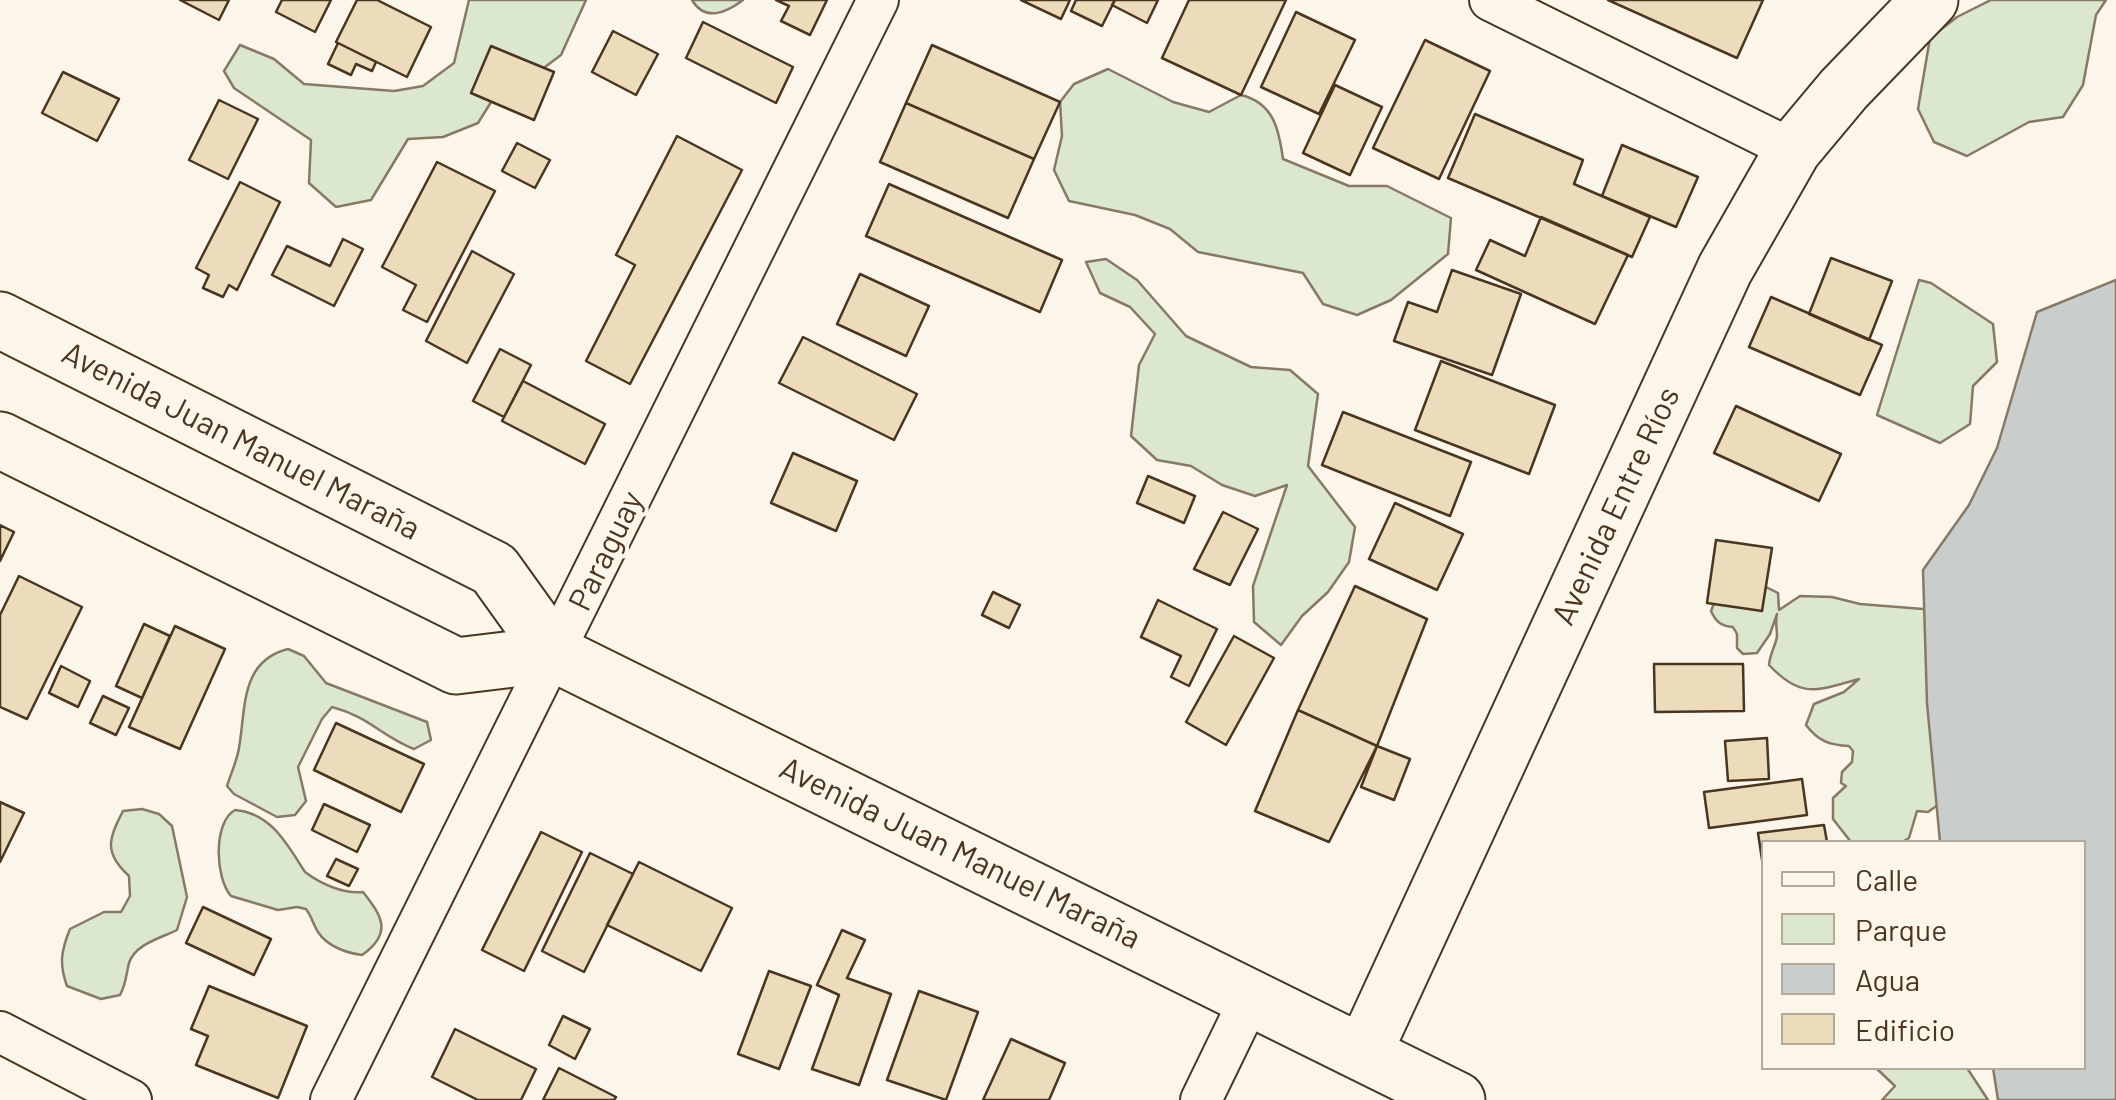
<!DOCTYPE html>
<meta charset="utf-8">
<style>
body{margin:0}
#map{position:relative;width:2116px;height:1100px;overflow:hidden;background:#fbf6e9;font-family:Barlow,sans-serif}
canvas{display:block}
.legend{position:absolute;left:1761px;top:840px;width:325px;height:230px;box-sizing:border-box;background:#fbf6e9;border:2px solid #b4a999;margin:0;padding:12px 18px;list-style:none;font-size:30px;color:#4a3520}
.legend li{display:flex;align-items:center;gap:20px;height:50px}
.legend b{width:50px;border:2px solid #b4a999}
</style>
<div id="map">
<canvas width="2116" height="1100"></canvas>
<ul class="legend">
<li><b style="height:12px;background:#fbf6e9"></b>Calle</li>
<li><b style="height:28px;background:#dce7d0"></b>Parque</li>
<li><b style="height:28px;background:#c9cecd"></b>Agua</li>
<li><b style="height:28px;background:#ecdcbc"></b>Edificio</li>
</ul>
</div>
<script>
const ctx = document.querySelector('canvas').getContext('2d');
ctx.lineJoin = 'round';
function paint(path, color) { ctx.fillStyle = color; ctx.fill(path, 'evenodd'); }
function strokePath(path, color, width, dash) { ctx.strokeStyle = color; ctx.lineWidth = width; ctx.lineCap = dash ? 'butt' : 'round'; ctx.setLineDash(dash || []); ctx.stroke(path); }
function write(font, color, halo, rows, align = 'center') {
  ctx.font = font + ' Barlow,sans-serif'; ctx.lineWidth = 8; ctx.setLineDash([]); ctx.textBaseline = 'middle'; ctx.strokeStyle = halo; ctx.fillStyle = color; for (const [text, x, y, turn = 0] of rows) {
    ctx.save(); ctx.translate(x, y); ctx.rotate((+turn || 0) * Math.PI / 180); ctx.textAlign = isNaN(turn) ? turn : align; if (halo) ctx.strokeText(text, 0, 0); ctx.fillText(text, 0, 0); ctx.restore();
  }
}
const green = new Path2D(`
 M469,0H586L561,55L533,76L498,91L478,123L443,137L408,139L371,200L336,207L309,183L311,140L234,88L224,71L240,45L274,59L304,84L394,91L423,86L454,63Z
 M692,0H743C726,13 705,22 692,0Z
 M1991,0H2106L2096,15L2083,85L2063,117L2029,122L1967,156L1934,142L1918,109L1930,38L1957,17Z
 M1108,69L1173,102L1209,112L1241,95C1274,103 1279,130 1283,159L1349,186H1387L1451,218L1448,254L1391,300L1357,315L1323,304L1303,273L1198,252L1170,229L1135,215L1069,201L1054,170L1062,136L1060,102L1074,84Z
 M1106,259L1137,280L1186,336L1251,367L1290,370L1318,394L1308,466L1355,527L1349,562L1328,592L1302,616L1281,645L1254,622L1253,586L1287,485L1255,496L1222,485L1191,466L1157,460L1131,436L1139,365L1155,334L1130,307L1100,293L1086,262Z
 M1919,280L1931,283L1993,324L1997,362L1973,386L1970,424L1940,443L1877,415Z
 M1760,584L1778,593L1779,610L1800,596L1832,597L1860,604L1923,609L1935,613L1946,799L1928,812L1917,811L1909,838L1902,842H1851L1833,819V798L1846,786L1841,783L1842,772L1852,762L1853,751L1849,746C1829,745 1818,741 1806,725L1814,704L1844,692L1859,679C1818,690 1802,700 1769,665C1770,653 1776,645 1777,636C1777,628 1775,623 1777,614L1770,634L1757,653L1743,654L1737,648V634L1733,627C1721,626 1716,622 1711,611L1715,601Z
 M288,649L304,656L326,683L427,722L431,740L414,749C381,736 370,717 332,707L322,719L298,767L306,801L295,815L277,817L234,794L227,786C231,773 237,761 239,748C246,708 240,661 288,649Z
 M142,809L159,814L172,826L187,897L177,930C161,938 135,944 129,963C126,975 126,984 120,995L101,999L67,986C59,964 61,951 70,929L104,912H121L130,896L129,876C104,853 108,840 123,811Z
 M235,810C271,813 287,844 305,872C321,884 343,894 363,892C382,916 393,933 362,955C346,953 327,946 318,932C313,924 312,917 306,909L297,907L278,910L231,896C215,878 213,822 235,810Z
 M1876,1068H1967L1988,1100H1882L1895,1086Z`);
const water = new Path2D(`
 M2116,280V1100H1998L1993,1068H2084V842H1940L1927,703L1923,570L1969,505L1997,448L2037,312Z`);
const building = new Path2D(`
 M180,0H229L219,20Z
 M282,0H331L315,32L276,12Z
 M357,0H377L431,27L407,77L336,42Z
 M776,0H827L810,35L781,21L789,6Z
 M1021,0H1070L1061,19Z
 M1076,0H1115L1102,26L1071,11Z
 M1115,0H1158L1147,23L1112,5Z
 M1189,0H1286L1241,95L1162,58Z
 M1608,0H1763L1737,58Z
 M1296,12L1355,40L1319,114L1261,87Z
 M703,22L793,67L776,103L686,58Z
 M613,31L658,54L636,95L592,72Z
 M1425,40L1490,71L1439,179L1373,148Z
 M338,43L376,62L372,71L356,64L351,75L328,64Z
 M932,45L1060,102L1034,159L906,103Z
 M491,46L554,72L534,120L471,93Z
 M63,72L119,99L97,141L42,113Z
 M1335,85L1382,107L1350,175L1303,153Z
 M219,100L258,119L228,179L189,160Z
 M906,103L1034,159L1008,218L880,162Z
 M1475,114L1583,160L1574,184L1650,217L1632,257L1448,178Z
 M677,136L742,170L630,384L586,361L635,265L616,255Z
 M517,143L550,160L535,188L502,171Z
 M1622,145L1698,177L1676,227L1602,196Z
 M437,162L495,191L427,322L403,310L416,285L382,267Z
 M240,182L280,202L237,290L229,285L223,297L203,288L209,275L196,268Z
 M889,184L1062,260L1040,312L866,236Z
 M1541,217L1628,255L1595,324L1476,270L1490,240L1525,256Z
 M343,239L363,249L334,306L272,275L287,246L330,266Z
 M472,251L514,274L467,363L426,341Z
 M1831,258L1892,281L1869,340L1809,314Z
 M1452,270L1521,294L1492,375L1394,341L1408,302L1437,312Z
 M860,274L929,306L906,356L837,324Z
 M1771,297L1882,345L1860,395L1749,347Z
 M803,337L917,394L894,440L779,383Z
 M500,349L531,365L504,417L473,401Z
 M1441,361L1555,405L1529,474L1415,430Z
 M523,381L605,424L585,464L502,421Z
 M1736,406L1841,454L1819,501L1714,453Z
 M1343,412L1471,462L1450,516L1322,465Z
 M793,453L857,481L836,531L771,503Z
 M1148,476L1195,496L1184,523L1137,503Z
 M1395,503L1463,534L1437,590L1369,559Z
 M1223,512L1258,529L1230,585L1194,569Z
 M0,525L14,532L0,561Z
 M1716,540L1772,548L1762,611L1707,603Z
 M19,576L82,607L27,719L0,707V615Z
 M1355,586L1427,619L1377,746L1298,710Z
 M993,592L1020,605L1009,628L982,615Z
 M1158,600L1217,629L1189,686L1171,677L1181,656L1141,637Z
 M144,624L170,636L142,698L116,686Z
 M175,626L225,649L180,749L129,727Z
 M1234,636L1274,658L1226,745L1186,722Z
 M1654,664H1743L1744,711L1655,712Z
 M61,666L90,681L78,707L49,693Z
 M103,696L129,708L116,735L90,723Z
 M1298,710L1377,746L1329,842L1255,811Z
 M336,723L424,764L401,812L314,770Z
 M1767,738L1769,779L1728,781L1725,741Z
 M1377,746L1410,759L1394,800L1361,787Z
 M1802,779L1807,815L1709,828L1704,792Z
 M0,802L24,813L0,862Z
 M324,804L370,825L357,852L312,830Z
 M1824,825L1827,842H1764V873L1758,833Z
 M541,832L582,852L524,971L482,950Z
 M590,853L633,874L584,972L542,951Z
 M336,859L358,869L349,886L327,876Z
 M639,862L732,908L701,971L607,925Z
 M203,907L271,939L254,975L186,943Z
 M842,930L865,940L847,978L891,994L859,1085L812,1069L839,995L817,985Z
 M769,971L811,986L779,1069L738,1054Z
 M209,986L307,1026L278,1098L196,1065L208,1036L191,1029Z
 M919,991L978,1012L946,1100L887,1080Z
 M563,1016L590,1029L575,1059L549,1045Z
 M455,1029L536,1069L521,1100H478L432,1077Z
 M1011,1039L1065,1063L1049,1100H983Z
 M559,1068L616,1097L614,1100H543Z`);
const street = new Path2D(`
 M1490,0L1793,150
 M0,1032L131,1100
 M331,1100L878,0
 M1201,1100L1251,997`);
const secondary = new Path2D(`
 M0,320L494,569L555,654L1457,1100
 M0,440L456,666L555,654
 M1364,1052L1725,269L1793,150L1844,89L1930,0`);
const streetNames = [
 ["Avenida Juan Manuel Maraña",241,441,27],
 ["Avenida Entre Ríos",1616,506,-65],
 ["Paraguay",606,551,-64],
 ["Avenida Juan Manuel Maraña",960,853,26]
];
paint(green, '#dce7d0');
strokePath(green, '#887966', 2.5);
paint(water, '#c9cecd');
strokePath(water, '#887966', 2.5);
paint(building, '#ecdcbc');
strokePath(building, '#4a3520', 2.5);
strokePath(street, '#4a3520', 44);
strokePath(secondary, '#4a3520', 59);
strokePath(street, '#fbf6e9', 40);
strokePath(secondary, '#fbf6e9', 55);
write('32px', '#4a3520', '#fbf6e9', streetNames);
</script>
